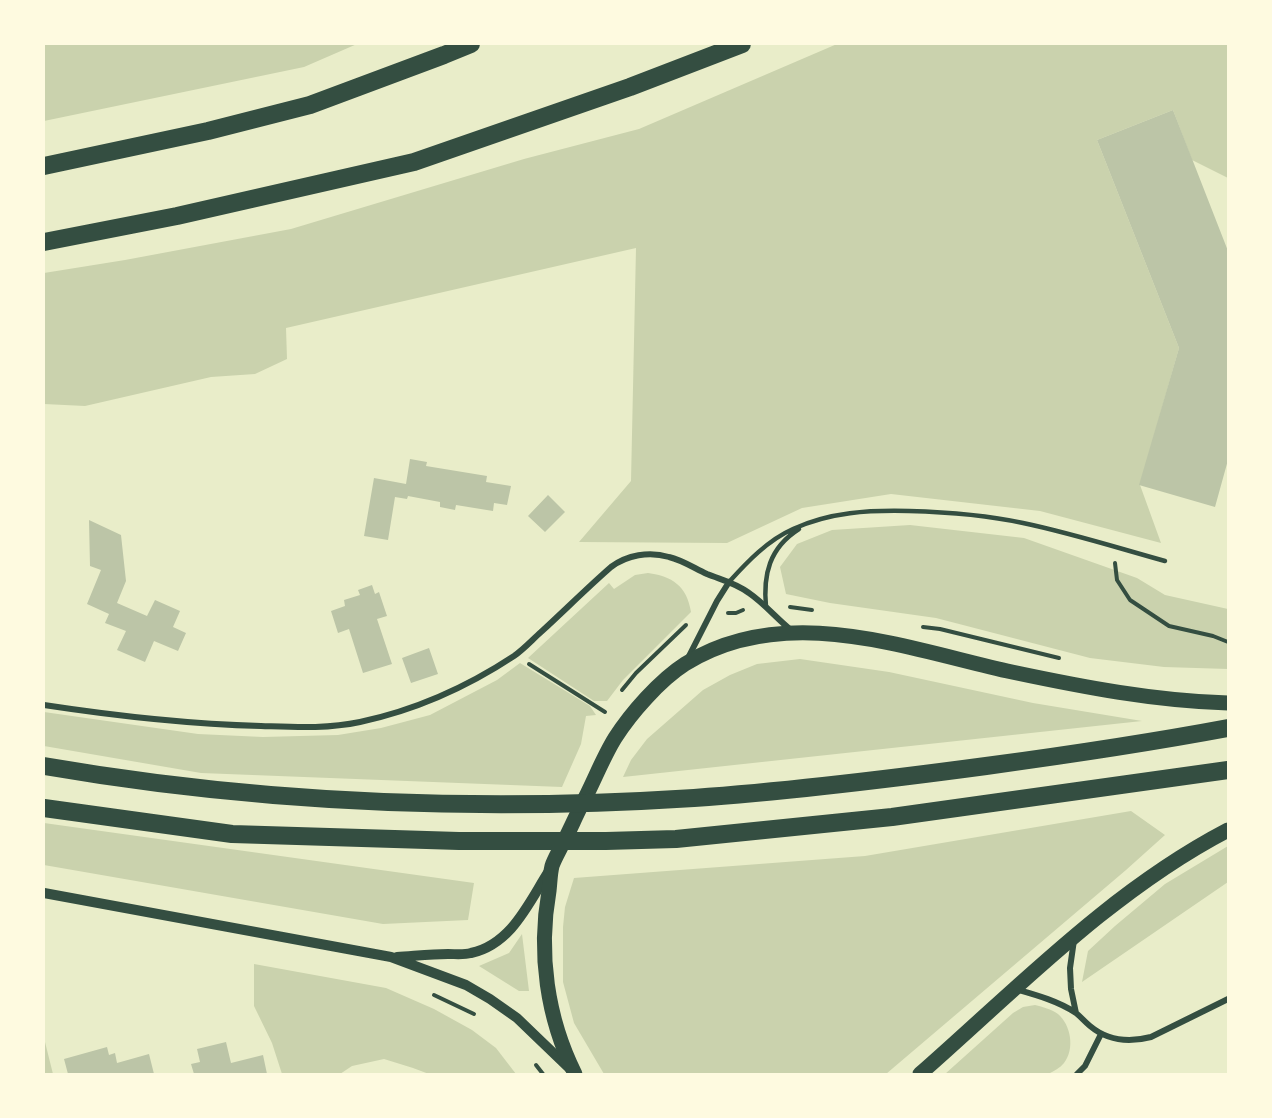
<!DOCTYPE html>
<style>
body{margin:0}
#map{position:relative;width:1272px;height:1118px;overflow:hidden;background:#e9edc9;font-family:"Work Sans",sans-serif}
canvas{display:block}
.frame{position:absolute;inset:0;border:45px solid #fefae0;pointer-events:none}
</style>
<div id="map">
<canvas width="1272" height="1118"></canvas>
<div class="frame"></div>
</div>
<script>
const ctx = document.querySelector('canvas').getContext('2d');
ctx.lineJoin = 'round';
function paint(path, color) { ctx.fillStyle = color; ctx.fill(path, 'evenodd'); }
function strokePath(path, color, width, dash) { ctx.strokeStyle = color; ctx.lineWidth = width; ctx.lineCap = dash ? 'butt' : 'round'; ctx.setLineDash(dash || []); ctx.stroke(path); }
const green = new Path2D(`
 M44,44H357L304,67L44,121Z
 M837,44H1228V178L1192,160L1173,110L1097,140L1179,348L1140,485L1161,543L1040,511L891,494L802,508L727,543L579,542L631,481L636,248L286,328L287,359L255,374L211,377L85,406L44,404V273L125,260L291,229L524,159L639,129Z
 M910,525L1024,538L1137,578L1165,595L1228,609V669L1164,667L1090,658L936,618L830,603L786,594L780,567L797,544L832,530Z
 M648,573C672,576 687,586 691,612L623,680L607,701H594L528,658L609,583L614,589L635,575Z
 M800,659L889,672L1033,703L1142,721L623,777L631,760L647,739L703,690L730,675L757,664Z
 M520,663L590,706L596,715L586,716L581,744L562,787L201,773L44,746V712L198,734L263,737L338,735L381,728L430,715L497,680Z
 M1131,811L1165,835L1126,870L886,1074H604L574,1023L563,982V927L565,907L574,878L865,856Z
 M44,823L474,883L468,920L383,924L44,865Z
 M1228,846V882L1082,982L1088,951L1115,926L1165,884Z
 M522,934L529,991H519L479,966L509,953Z
 M254,964L386,988L434,1009L472,1030L496,1048L516,1074H429L413,1068L384,1059L352,1066L340,1074H282L272,1043L254,1006Z
 M1035,1005C1043,1007 1051,1009 1058,1014C1071,1025 1075,1049 1064,1063C1060,1068 1054,1071 1048,1074H945L1013,1013L1023,1007Z
 M44,1027L45,1042L53,1074H44Z`);
const building = new Path2D(`
 M1173,110L1228,251V460L1215,507L1139,485L1179,348L1097,140Z
 M410,459L427,462L426,466L487,476L486,482L511,486L507,505L494,503L493,511L456,505L455,510L440,507V502L408,496L407,499L395,497L388,540L364,536L374,478L406,484Z
 M548,495L565,512L545,532L528,516Z
 M89,520L121,535L126,581L117,603L147,616L155,600L180,611L173,627L186,633L178,651L154,641L145,662L117,650L126,631L105,623L109,614L87,604L101,570L90,566Z
 M372,585L375,594L379,592L387,616L377,619L392,664L363,673L349,629L338,633L331,611L345,606L344,600L360,595L358,590Z
 M429,648L438,674L411,683L402,658Z
 M226,1042L231,1063L263,1055L267,1074H194L191,1064L200,1062L197,1049Z
 M107,1047L109,1055L115,1053L117,1063L149,1054L154,1074H68L64,1059Z`);
const path = new Path2D(`
 M1115,563L1117,580L1130,600L1169,626L1213,636L1228,642
 M790,607L812,610
 M728,613H736L743,610
 M923,627L940,629L1059,658
 M529,664L605,712
 M622,690L636,673L686,625
 M434,995L474,1014
 M536,1065L543,1074`);
const service = new Path2D(`
 M729,582C747,562 768,540 793,529C830,512 869,510 909,511C947,512 986,515 1023,523C1071,533 1118,548 1165,561
 M766,607C763,575 769,548 799,529`);
const minor = new Path2D(`
 M688,658L717,601L729,582
 M44,705C116,716 187,724 261,726C294,727 327,729 360,722C416,710 467,687 514,656C524,649 532,640 541,632C565,610 587,588 611,567C627,555 649,551 669,557C682,560 694,568 707,574C722,580 736,583 749,593C765,604 777,619 791,630
 M1074,940L1070,968L1071,989L1076,1013
 M1015,989C1036,995 1058,1001 1076,1013C1081,1017 1085,1022 1090,1026C1108,1041 1128,1043 1151,1037L1228,999
 M1077,1074L1085,1066L1101,1034`);
const tertiary = new Path2D(`
 M44,893L391,957L466,985L490,999L517,1018L569,1068
 M397,957C414,956 431,954 448,954C456,954 464,955 471,953C512,944 529,902 549,871`);
const primary = new Path2D(`
 M575,1074C547,1018 538,953 549,891C550,883 550,874 552,866C554,860 558,853 561,847C568,834 574,820 581,806C593,784 602,759 615,738C631,713 660,680 685,664C786,601 907,649 1012,672C1083,687 1155,701 1228,703
 M920,1074C1018,988 1111,891 1228,830`);
const motorway = new Path2D(`
 M44,166L208,131L310,105L444,55L471,44
 M44,242L177,216L414,162L630,87L742,44
 M44,766C258,803 477,812 694,798C792,791 889,779 986,766C1067,755 1148,743 1228,728
 M44,808L232,834L459,841H606L676,839L892,817L1228,770`);
paint(green, '#cad2ad');
paint(building, '#bcc5a7');
strokePath(path, '#344e41', 4);
strokePath(service, '#344e41', 4.5);
strokePath(minor, '#344e41', 6);
strokePath(tertiary, '#344e41', 10);
strokePath(primary, '#344e41', 15);
strokePath(motorway, '#344e41', 18);
</script>
